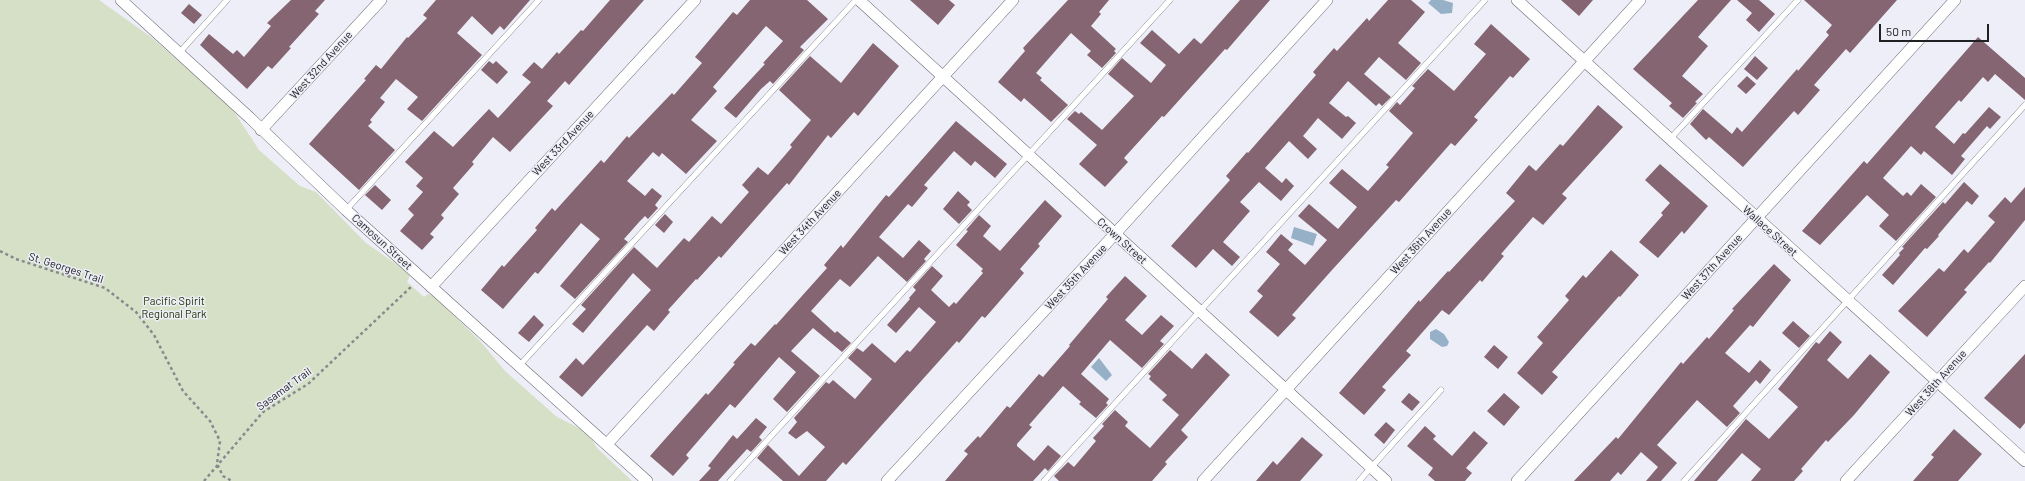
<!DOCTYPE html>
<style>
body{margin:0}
#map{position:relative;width:2025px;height:481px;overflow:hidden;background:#edeef7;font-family:Barlow,sans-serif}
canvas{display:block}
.scale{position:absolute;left:1879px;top:24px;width:110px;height:18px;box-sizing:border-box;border:2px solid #212124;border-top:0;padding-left:5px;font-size:12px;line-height:14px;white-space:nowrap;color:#212124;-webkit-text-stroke:3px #edeef7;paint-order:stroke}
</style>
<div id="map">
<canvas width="2025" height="481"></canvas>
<div class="scale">50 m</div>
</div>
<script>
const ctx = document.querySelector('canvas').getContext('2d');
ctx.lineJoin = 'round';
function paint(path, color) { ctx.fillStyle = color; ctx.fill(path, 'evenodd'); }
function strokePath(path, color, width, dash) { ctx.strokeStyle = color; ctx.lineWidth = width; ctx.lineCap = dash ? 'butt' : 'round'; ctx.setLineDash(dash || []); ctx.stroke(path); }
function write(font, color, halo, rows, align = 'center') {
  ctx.font = font + ' Barlow,sans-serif'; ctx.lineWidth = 3; ctx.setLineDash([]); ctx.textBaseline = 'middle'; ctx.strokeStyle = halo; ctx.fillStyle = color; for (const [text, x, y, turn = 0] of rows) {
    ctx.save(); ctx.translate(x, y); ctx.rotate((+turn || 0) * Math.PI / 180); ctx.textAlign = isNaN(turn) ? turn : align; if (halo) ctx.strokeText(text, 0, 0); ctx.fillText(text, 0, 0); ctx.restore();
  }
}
const green = new Path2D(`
 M0,0H99L151,37L231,107L259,150L300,186L316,192L366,243L399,266L410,275L407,282L424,297L428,294L433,295L481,342L505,371L557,417L587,432L597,448L632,481H0Z`);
const water = new Path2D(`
 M1431,0H1443L1453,3L1452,13L1441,14L1428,3Z
 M1294,227L1317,234L1313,246L1291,238Z
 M1436,329L1444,334L1449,342L1447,346L1442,347L1430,339V332Z
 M1099,358L1112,375L1106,381L1091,367Z`);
const building = new Path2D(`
 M291,0H325L315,11L319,14L289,47L291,48L272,69L268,66L247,89L200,45L209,34L233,54L237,50L244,57L271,26L267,23Z
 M436,0H530L504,30L500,26L492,35L472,16L457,33L482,55L422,121L407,109L418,97L396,79L380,98L385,102L370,120L372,122L368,126L395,150L359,190L309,144L366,80L364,79L376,65L381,69L407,37L408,38L427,18L423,15Z
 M610,0H644L569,85L565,81L547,101L553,106L510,152L493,137L472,162L474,164L453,188L459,194L441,215L444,218L430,234L434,237L422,250L400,231L414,215L408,209L423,192L416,186L423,178L405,162L434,131L453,147L489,109L498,118L531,82L522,75L534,62L542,69L557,52L559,54L581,30L583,31Z
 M750,0H807L828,19L800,47L804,50L773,84L770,81L761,89L736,118L724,108L765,64L763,63L783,41L766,26L713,87L717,91L691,120L717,141L686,174L662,153L659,157L653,152L627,181L645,196L652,188L662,196L655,205L658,208L648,219L645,216L640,221L624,239L628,242L575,299L560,286L600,239L581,223L538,274L535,272L503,309L481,290L502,265L504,267L537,230L535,228L552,208L555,211L601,160L604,163L627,136L629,138L672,93L674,95L702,63L695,57L733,12L737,15Z
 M910,0H949L955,5L938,25Z
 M1068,0H1109L1099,12L1101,14L1091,26L1116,49L1114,51L1116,53L1102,68L1087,55L1091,51L1071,33L1036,73L1042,78L1040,80L1068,105L1051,122L1024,98L1021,102L998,82L1025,51L1023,48Z
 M1240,0H1270L1227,50L1225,49L1164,117L1162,116L1124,158L1128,162L1105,187L1079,164L1097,145L1067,119L1075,111L1079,114L1081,112L1102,130L1134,96L1108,74L1122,58L1151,83L1166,65L1140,43L1152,30L1179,54L1194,38L1201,44Z
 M1388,0H1411L1425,12L1398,43L1421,63L1406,80L1379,57L1364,74L1391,97L1382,106L1379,103L1376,106L1348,81L1329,103L1346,117L1348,116L1356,123L1342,139L1318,118L1303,136L1317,149L1308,159L1289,141L1265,168L1282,183L1286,178L1294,186L1281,201L1259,182L1240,202L1250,211L1223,242L1240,257L1232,266L1213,249L1196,268L1171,246L1230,180L1226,176L1247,152L1248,153L1316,75L1313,72L1334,48L1337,51L1367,18L1369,21Z
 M1561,0H1593L1579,16Z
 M1698,0H1731L1698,37L1708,46L1682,76L1703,94L1695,102L1697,103L1683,118L1669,106L1672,103L1633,69Z
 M1737,0H1759L1775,14L1759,32L1746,20L1752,13Z
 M1804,0H1897L1850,53L1846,49L1814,85L1820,90L1798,115L1794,111L1743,167L1709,137L1706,140L1690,124L1703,109L1732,134L1737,127L1742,132L1797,69L1798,71L1829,35L1826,32L1832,25Z
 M189,4L202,15L194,24L181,13Z
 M1491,24L1530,59L1513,78L1510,76L1474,117L1478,120L1455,146L1451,143L1399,202L1396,200L1332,270L1292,315L1296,318L1278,337L1249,312L1263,296L1257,291L1280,264L1266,252L1281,234L1293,244L1288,250L1305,265L1327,240L1298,216L1309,204L1338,229L1357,207L1329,183L1342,169L1368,191L1389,167L1386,165L1413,133L1389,111L1397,102L1400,105L1415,88L1412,86L1428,69L1454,91L1486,54L1474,44Z
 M1978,37L2025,78V100L1995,74L1988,82L1983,77L1961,102L1959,100L1935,127L1954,144L1963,133L1965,134L1989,107L2001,117L1990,129L1987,126L1961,156L1965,159L1952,175L1924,151L1921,155L1911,146L1883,178L1903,196L1907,192L1911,196L1921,184L1936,197L1896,241L1879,226L1889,215L1867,195L1820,245L1802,231L1864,161L1867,164Z
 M873,43L899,66L858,116L854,112L831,138L828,135L789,185L787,183L721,258L719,256L697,280L696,279L668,310L670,312L654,331L647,325L582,397L559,377L576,358L583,365L651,290L633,273L583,333L572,324L586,309L581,305L634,247L657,268L684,238L689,242L712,216L721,224L749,192L742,185L758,167L768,175L792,147L790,145L811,120L779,90L810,56L841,83Z
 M1755,56L1768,68L1757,80L1744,69Z
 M489,61L493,64L496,61L508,72L497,84L481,70Z
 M1747,76L1756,84L1746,94L1737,86Z
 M1598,105L1623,127L1562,194L1567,198L1543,225L1533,217L1501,254L1504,256L1482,282L1480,280L1449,315L1442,310L1406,351L1411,355L1382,387L1386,390L1364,415L1339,393L1419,300L1420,302L1448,271L1449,272L1515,201L1506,193L1529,165L1536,171L1560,144L1563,146Z
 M956,121L1007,164L995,178L975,161L971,166L954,151L924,185L928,188L912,207L908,204L879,237L903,258L919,240L931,251L924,259L926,261L907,282L878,256L850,287L840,279L811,311L835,333L837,331L851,343L842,352L813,328L791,351L820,376L787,412L773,399L796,372L779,357L735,408L730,404L686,455L689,458L673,476L650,456L706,393L708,395L735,364L733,363L751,343L755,346L775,324L776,325L827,268L824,265L841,245L843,248L886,195L889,197Z
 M1660,164L1708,206L1684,234L1682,231L1658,258L1639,242L1663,215L1661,213L1670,203L1645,180Z
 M1964,182L1979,196L1972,205L1967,201L1938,235L1939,236L1927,249L1925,248L1893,285L1882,275L1900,255L1899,253L1904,248L1902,247L1943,202L1945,204Z
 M375,185L391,200L382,210L365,195Z
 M2025,187V220L1990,263L1989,262L1964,290L1967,292L1927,337L1898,311L1939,268L1944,272L1964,249L1968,253L1995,222L1988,216L2005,197L2011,203Z
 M958,191L970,202L967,205L972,210L959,224L943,209Z
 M1045,200L1062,216L1038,244L1040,246L1020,269L1024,273L985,318L982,316L959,343L957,341L846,465L843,462L826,481H783L757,458L768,445L799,476L825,447L807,431L796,439L788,433L797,422L794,418L826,382L829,384L833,380L855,399L872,379L848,358L857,348L863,352L872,343L895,363L907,350L910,352L936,322L919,307L896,333L887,325L910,299L909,298L916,290L913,287L932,266L943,276L931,290L949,307L954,302L956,304L983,273L981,271L983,269L956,245L968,231L966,230L979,215L991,226L983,236L1000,251Z
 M665,214L673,222L664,233L655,225Z
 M1611,250L1639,275L1620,297L1619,296L1552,372L1558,377L1542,395L1517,373L1543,343L1537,337L1569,300L1565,296L1583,275L1586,278Z
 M1774,264L1791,280L1753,327L1750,325L1725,353L1749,373L1760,360L1771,370L1760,384L1756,380L1733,406L1740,413L1727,427L1697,400L1657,445L1677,463L1661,481H1646L1658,467L1641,452L1621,475L1618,472L1610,481H1574L1616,437L1618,439L1681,362L1683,364L1707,337L1709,339L1734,310L1732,309Z
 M1125,276L1147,296L1125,320L1142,335L1161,315L1174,326L1160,341L1164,344L1142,368L1110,340L1081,374L1109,399L1106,403L1108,405L1096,418L1079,404L1081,402L1063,386L1029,425L1032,427L1017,444V446L1034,461L1048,445L1061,456L1048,471L1045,468L1033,481H945L968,454L964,451L978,436L980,438L1007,406L1010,408L1039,374L1043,377L1070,346L1069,345L1108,299L1106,297Z
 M534,315L544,325L529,342L518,333Z
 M1793,321L1810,336L1799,348L1782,333Z
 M1830,331L1842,342L1827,360L1848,379L1870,354L1890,372L1854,415L1828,442L1826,440L1801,469L1803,471L1794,481H1751L1761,469L1742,453L1717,481H1694L1746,419L1769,439L1798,407L1778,389L1816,342L1819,344Z
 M1494,345L1508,357L1498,369L1484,357Z
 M1170,350L1192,369L1206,353L1230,375L1181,430L1188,437L1165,462L1167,464L1152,481H1059L1054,476L1068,462L1074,467L1096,441L1093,438L1104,426L1102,424L1115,410L1128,422L1125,426L1150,448L1179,415L1162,400L1167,395L1149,379L1151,376L1148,374Z
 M2025,354V423L2020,429L1984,398Z
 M1409,393L1420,402L1412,411L1401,402Z
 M1504,393L1520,407L1504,426L1487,411Z
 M756,418L767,427L759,437L762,440L751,452L747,449L718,481H699L711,468L708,466L733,435L737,439Z
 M1386,422L1395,430L1384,444L1374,435Z
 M1425,426L1436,436L1433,439L1452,456L1474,431L1488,443L1466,468L1472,473L1465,481H1435L1428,475L1433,468L1407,446Z
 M1954,429L1982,454L1958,481H1913L1934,457L1931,455Z
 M1302,437L1323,455L1300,481H1256L1273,461L1277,465Z`);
const path = new Path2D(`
 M0,251L16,259L105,288L136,312L154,335L183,391L210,421L220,441L217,464L223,476L232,481
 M204,481L263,412L308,384L412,286`);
const service = new Path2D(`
 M179,53L227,0
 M1670,139L1798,0
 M346,210L539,0
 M519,366L856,0
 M730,481L1170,0
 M1044,481L1485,0
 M1359,481L1441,390
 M1684,481L2025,105`);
const minor = new Path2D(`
 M121,0L250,118L346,210L647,481
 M859,0L1386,481
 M1517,0L2025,461
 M261,130L381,0
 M431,287L695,0
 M607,444L1013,0
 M887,481L1114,235L1327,0
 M1203,481L1640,0
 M1517,481L1955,0
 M1846,481L2025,286`);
const streetNames = [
 ["West 32nd Avenue",321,65,-48],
 ["West 33rd Avenue",563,143,-47],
 ["West 34th Avenue",810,222,-47],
 ["Wallace Street",1770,231,42],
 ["Crown Street",1122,241,42],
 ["West 36th Avenue",1421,241,-48],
 ["Camosun Street",382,242,42],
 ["West 37th Avenue",1712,267,-48],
 ["St. Georges Trail",66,268,18],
 ["West 35th Avenue",1076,277,-47],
 ["West 38th Avenue",1936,383,-48],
 ["Sasamat Trail",284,389,-36]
];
const parkNames = [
 ["Pacific Spirit",174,301],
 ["Regional Park",174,314]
];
paint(green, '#d5e0c6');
paint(water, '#96b1c7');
paint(building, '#846571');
strokePath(service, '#686970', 6);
strokePath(minor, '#686970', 12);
strokePath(path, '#88898f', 2.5, [3, 3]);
strokePath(service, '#fff', 5.5);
strokePath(minor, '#fff', 11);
write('11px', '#212124', '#edeef7', streetNames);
write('11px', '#223202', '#edeef7', parkNames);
</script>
